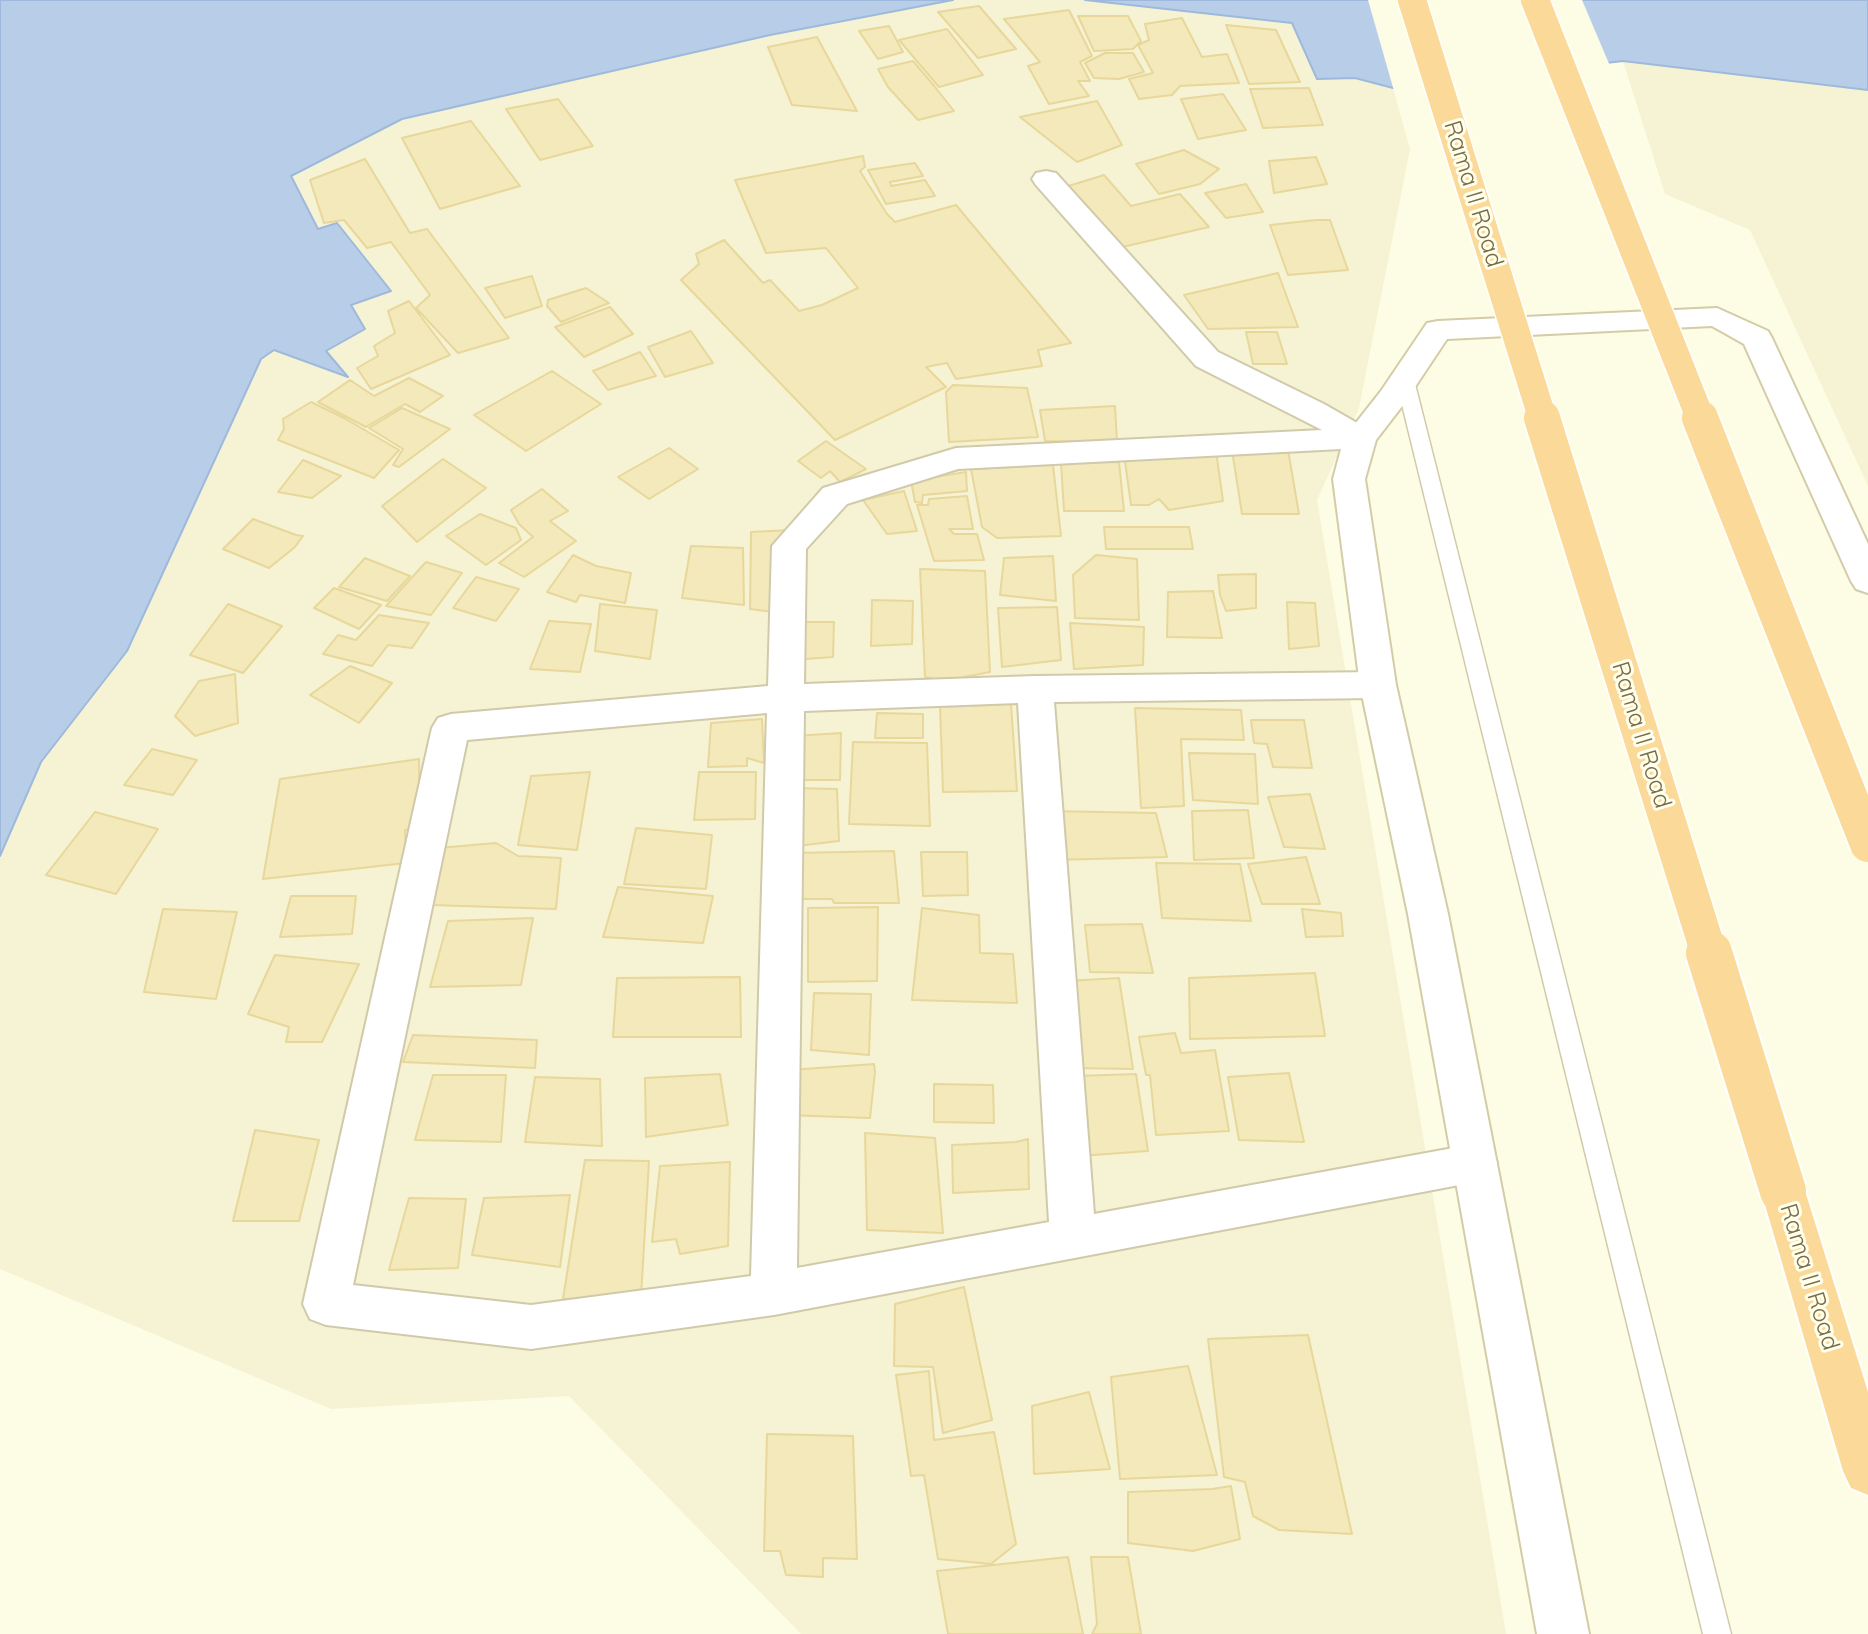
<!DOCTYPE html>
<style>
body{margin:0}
canvas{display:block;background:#fdfde5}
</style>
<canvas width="1868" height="1634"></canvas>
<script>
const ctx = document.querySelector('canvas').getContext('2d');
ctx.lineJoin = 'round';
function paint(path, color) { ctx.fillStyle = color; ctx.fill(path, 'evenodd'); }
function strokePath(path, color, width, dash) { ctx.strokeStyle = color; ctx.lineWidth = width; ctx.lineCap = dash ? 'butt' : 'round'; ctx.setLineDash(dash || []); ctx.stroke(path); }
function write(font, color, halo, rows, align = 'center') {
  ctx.font = font + ' Quicksand,sans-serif'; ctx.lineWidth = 6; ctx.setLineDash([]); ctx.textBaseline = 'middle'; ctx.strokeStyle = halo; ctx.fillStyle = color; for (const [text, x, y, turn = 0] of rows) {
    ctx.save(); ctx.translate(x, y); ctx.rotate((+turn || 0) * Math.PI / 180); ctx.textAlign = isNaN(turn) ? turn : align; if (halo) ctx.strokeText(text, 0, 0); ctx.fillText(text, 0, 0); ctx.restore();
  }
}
const residential = new Path2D(`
 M953,0H1085L1292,23L1317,79L1355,78L1393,88L1410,149L1359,408L1317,500L1506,1634H801L569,1396L331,1409L0,1269V856L41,762L127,651L261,359L274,350L346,376L325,351L350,305L318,229L291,176L402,119L770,35Z
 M1623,61L1868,90V486L1750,230L1665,194Z`);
const water = new Path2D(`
 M0,0H953L770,35L402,119L291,176L318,229L337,223L391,291L351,305L365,329L326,351L348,377L274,350L261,359L127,651L41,762L0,856Z
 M1085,0H1868V90L1623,61L1393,88L1355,78L1317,79L1292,23Z`);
const pier = new Path2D(`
 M1368,0H1582L1610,66L1394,91Z`);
const building = new Path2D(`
 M979,6L1016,49L978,58L938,12Z
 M1069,10L1092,56L1080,62L1090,81H1078L1089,96L1049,104L1028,66L1040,62L1004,19Z
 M1078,16H1128L1141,41L1133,49L1094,51Z
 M1182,18L1202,57L1227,54L1239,83L1180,86L1172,95L1139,99L1129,79L1153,73L1138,45L1149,40L1145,24Z
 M1226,25L1276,30L1300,82L1249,84Z
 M889,26L903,52L878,59L859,31Z
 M947,29L983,75L939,87L899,40Z
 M817,37L857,111L792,105L768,47Z
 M1105,53H1133L1144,72L1119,79L1094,78L1085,63Z
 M913,61L935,87L954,111L918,120L888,87L878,69Z
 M1309,88L1323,125L1263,128L1250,89Z
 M1223,94L1246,130L1198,139L1181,99Z
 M558,99L593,146L540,160L506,109Z
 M1097,101L1122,145L1077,162L1020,117Z
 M471,121L520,186L440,209L402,138Z
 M1184,150L1219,169L1200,184L1159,194L1136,164Z
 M863,156L865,167L860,171L887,214L895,222L956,205L1071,343L1038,350L1042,366L956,379L947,363L926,367L946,387L835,440L681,280L699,264L696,254L724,240L763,283L770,280L799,311L822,305L858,288L826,248L766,253L735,180Z
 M1316,157L1327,184L1274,193L1269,161Z
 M365,159L410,233L427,229L509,338L458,353L416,308L430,295L391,242L367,248L344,220L324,223L310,180Z
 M915,163L923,176L890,182L891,186L925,180L935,196L886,204L868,170Z
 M1104,175L1131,206L1180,194L1209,227L1118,248L1062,188Z
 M1246,184L1263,212L1226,218L1205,193Z
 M1316,220H1330L1348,270L1288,275L1270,225Z
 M1278,273L1298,327L1208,329L1184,295Z
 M532,276L542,306L505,318L485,288Z
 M586,288L609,303L561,322L547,306L548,300Z
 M409,301L450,355L371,389L357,368L378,356L374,346L395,333L388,311Z
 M610,307L633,334L584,357L555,327Z
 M691,331L713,363L665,377L648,347Z
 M1246,332H1277L1287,364H1253Z
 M640,352L656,376L608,390L593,371Z
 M552,371L601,404L526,451L474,415Z
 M409,378L443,396L420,412L405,404L366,427L318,402L350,380L374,396Z
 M953,385L1027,388L1038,437L949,442L946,392Z
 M311,402L344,418L399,450L374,478L278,440L284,429L283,419Z
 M1115,406L1117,442L1045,441L1040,410Z
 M402,408L450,429L399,467L393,465L403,449L369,428Z
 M826,441L866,469L840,482L830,471L821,478L798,461Z
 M669,448L698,469L649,499L618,477Z
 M1232,450H1288L1299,514H1242Z
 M1216,451L1223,501L1169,510L1159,499L1149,505H1131L1124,454Z
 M443,459L486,488L417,542L382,506Z
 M303,460L341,476L312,498L278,492Z
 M1119,462L1124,511H1064L1061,463Z
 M1053,465L1061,536L997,538L982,527L971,469Z
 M966,472L967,491L923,495L922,503L915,502L911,481Z
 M542,489L568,511L550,521L576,541L524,577L499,563L533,537L519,524L511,510Z
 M904,491L917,531L887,534L863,500Z
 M967,496L973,529H949L954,534H977L984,560L934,561L917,505H928L929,499Z
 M480,514L516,528L521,540L486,565L446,536Z
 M253,519L296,535L303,536L295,547L269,568L223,549Z
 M1104,527H1189L1193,549H1106Z
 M790,530L780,613L750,609L751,532Z
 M691,546L743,548L744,605L682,598Z
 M573,555L596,566L631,573L625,603L580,595L576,602L547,592Z
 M1096,555L1137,559L1139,620L1075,618L1073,575Z
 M1053,556L1056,601L1000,595L1004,558Z
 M365,558L410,576L387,601L339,587Z
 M426,562L462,573L431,615L386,606Z
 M920,569L985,571L990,672L943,681L925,677Z
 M1256,574V608L1226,611L1220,595L1218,575Z
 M476,577L519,589L496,621L453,608Z
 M334,588L381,605L359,629L314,608Z
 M1213,591L1222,638L1167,637L1168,592Z
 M872,600L913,601L912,644L871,646Z
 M1287,602L1315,603L1319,646L1289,649Z
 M228,604L282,626L243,673L190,655Z
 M600,604L657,610L650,659L595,651Z
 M1057,607L1061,660L1002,667L998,608Z
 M379,615L429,623L412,648L388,645L372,666L323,654L338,635L356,640Z
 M549,621L591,624L580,672L530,669Z
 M795,622H834L833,657L792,660Z
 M1070,623L1144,627L1143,665L1074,669Z
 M350,666L392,683L359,723L310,695Z
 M235,674L238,723L195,736L175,716L199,681Z
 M1011,704L1017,791L943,792L940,707Z
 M1135,708L1241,710L1244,740L1181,739L1184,806L1141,808Z
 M877,713L923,714V738H875Z
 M762,719L764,763L747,758V766L708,767L711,723Z
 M1251,720H1304L1312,768L1273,767L1267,744L1254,743Z
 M841,733L840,780H797L795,736Z
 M853,742L927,743L930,826L849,824Z
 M152,749L197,760L173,795L124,785Z
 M1189,753L1255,754L1258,804L1193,800Z
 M419,759L420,828L405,830L406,863L263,879L280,779Z
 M590,772L577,850L518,845L531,776Z
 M699,772H756L755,819L694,820Z
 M797,788L837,789L839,841L797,846Z
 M1310,794L1325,849L1284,847L1268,797Z
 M1248,810L1254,858L1194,860L1192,811Z
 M1048,811L1156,813L1167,857L1054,860Z
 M95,812L158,829L116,894L46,875Z
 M636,828L712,835L706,889L624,884Z
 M496,843L518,856L561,858L556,909L431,905L438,848Z
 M894,851L899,903H834L832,899H796L793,853Z
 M921,852H967L968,895L923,896Z
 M1306,857L1320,904H1262L1248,864Z
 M1156,863L1240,864L1251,921L1162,918Z
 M618,887L713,896L703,943L603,937Z
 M291,896H356L352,934L280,937Z
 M878,907L877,981L808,982V908Z
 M922,908L979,915L980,953L1013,954L1017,1003L912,1000Z
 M163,909L237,912L216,999L144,992Z
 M1302,909L1341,913L1343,936L1306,937Z
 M533,918L521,985L430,987L448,921Z
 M1142,924L1153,973L1090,972L1085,925Z
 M275,955L359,964L322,1042H286L289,1027L248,1014Z
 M1315,973L1325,1036L1190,1039L1189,978Z
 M740,977L741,1037H613L617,978Z
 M1119,978L1133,1069L1073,1068L1066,981Z
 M814,993L871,994L869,1055L811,1050Z
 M1175,1033L1181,1053L1215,1050L1229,1131L1156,1135L1150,1075H1146L1139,1037Z
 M413,1035L537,1040L535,1068L403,1062Z
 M874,1064L875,1072L870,1118L785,1115L790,1070Z
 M1289,1073L1304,1142L1239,1140L1228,1077Z
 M720,1074L728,1125L646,1137L645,1078Z
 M1136,1074L1148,1151L1080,1156L1076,1076Z
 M433,1075H506L501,1142L415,1140Z
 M535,1077L600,1079L602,1146L525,1142Z
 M934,1084L993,1085L994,1123L934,1122Z
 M255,1130L319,1140L299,1221H233Z
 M865,1133L935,1138L943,1233L867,1230Z
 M1028,1139L1029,1189L953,1193L952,1145L1016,1142Z
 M585,1160L649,1161L641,1297L563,1299Z
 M730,1162L728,1246L680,1254L676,1239L652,1242L660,1166Z
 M570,1195L560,1267L472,1255L484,1198Z
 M409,1198L466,1199L458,1268L389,1270Z
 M964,1287L992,1420L943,1433L933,1367L894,1366L895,1304Z
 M1308,1335L1352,1534L1279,1530L1253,1516L1245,1482L1224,1477L1208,1339Z
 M1188,1366L1217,1475L1120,1479L1111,1377Z
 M929,1371L934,1440L994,1432L1016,1544L991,1564L938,1559L924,1475L911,1476L896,1375Z
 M1089,1392L1110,1469L1034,1474L1032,1406Z
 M767,1434L853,1436L857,1559L823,1558V1577L786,1575L780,1551H764Z
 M1231,1486L1240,1539L1193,1551L1128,1543V1492L1212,1489Z
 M1068,1557L1083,1634H948L937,1571Z
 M1091,1557H1128L1141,1634H1092L1097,1624Z`);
const lane = new Path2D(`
 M1405,375L1414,380L1731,1634H1703L1396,380Z`);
const street = new Path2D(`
 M1046,171L1056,173L1218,352L1324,404L1371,431L1376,438L1371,445L1360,448L958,469L847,504L806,549L804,684L1035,676L1378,672L1391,676L1396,685L1391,694L1378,698L1054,702L1094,1214L1475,1144L1491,1149L1497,1163L1491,1177L1475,1182L774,1315L531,1349L326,1325L310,1319L303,1304L432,728L438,718L451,714L768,686L772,546L823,488L956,448L1322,430L1196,366L1036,185L1032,179L1036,173ZM1018,703L1049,1222L797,1268L804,711ZM767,713L751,1276L531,1305L353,1285L467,740Z`);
const secondary = new Path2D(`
 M1717,308L1768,331L1772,338L1868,544V593L1856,589L1851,581L1744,344L1712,326L1447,339L1403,405L1376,440L1365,479L1396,685L1448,914L1589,1634H1537L1408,914L1360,685L1333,479L1344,438L1381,391L1427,323L1438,321Z`);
const highway = new Path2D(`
 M1783,1171L1799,1177L1805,1191L1868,1392V1495L1851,1488L1843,1471L1761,1191L1767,1177Z`);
const highwayBridgeFar2 = new Path2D(`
 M1412,0L1543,420
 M1535,0L1701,420`);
const highwayBridgeFar1 = new Path2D(`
 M1542,418L1709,954
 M1700,418L1868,844`);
const highwayBridge = new Path2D(`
 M1709,953L1783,1191`);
const streetNames = [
 ["Rama II Road",1473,194,73],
 ["Rama II Road",1641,735,73],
 ["Rama II Road",1809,1277,73]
];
paint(residential, '#f5f3d3');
paint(water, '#b8cee8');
strokePath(water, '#9eb9db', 2);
paint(pier, '#fdfde5');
paint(building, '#f4e9bb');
strokePath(building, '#e8d79a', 2);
strokePath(lane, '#d0caaa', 3);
strokePath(street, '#d0caaa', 4);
strokePath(secondary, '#d3cca7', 4);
strokePath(highway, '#fff', 4);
paint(lane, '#fff');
paint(street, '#fff');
paint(secondary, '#fff');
paint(highway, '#fbd999');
strokePath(highwayBridgeFar2, '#fff', 31, []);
strokePath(highwayBridgeFar1, '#fff', 39, []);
strokePath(highwayBridge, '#fff', 50, []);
strokePath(highwayBridgeFar2, '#fbd999', 28);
strokePath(highwayBridgeFar1, '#fbd999', 36);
strokePath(highwayBridge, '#fbd999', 46);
write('24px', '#786c48', '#ffffec', streetNames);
</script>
